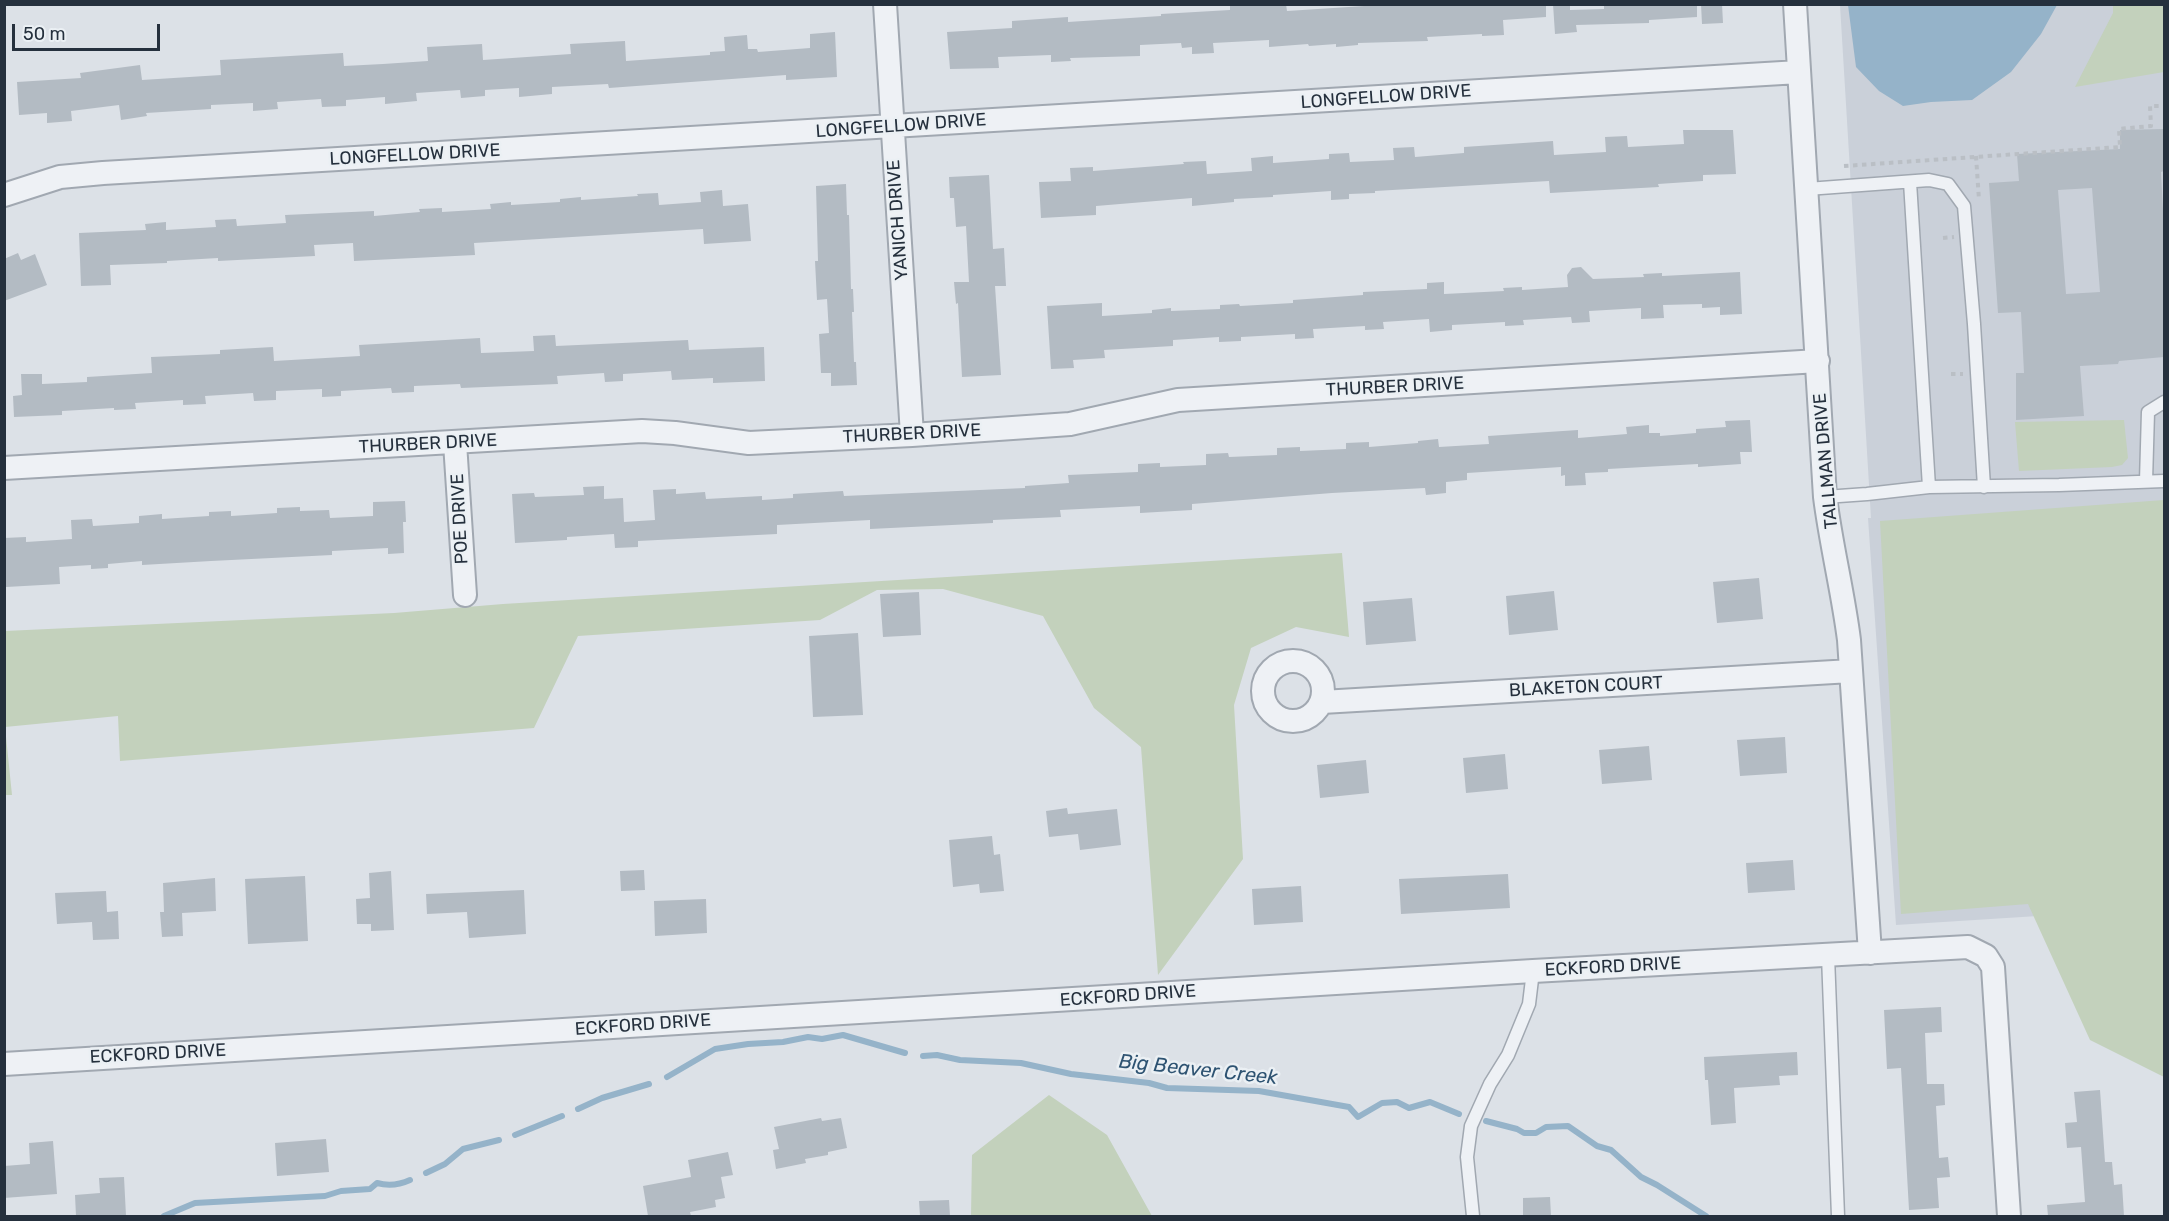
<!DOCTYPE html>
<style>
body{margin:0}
#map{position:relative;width:2169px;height:1221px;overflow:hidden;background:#dce1e7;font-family:Rubik,sans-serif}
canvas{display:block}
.frame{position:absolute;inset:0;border:6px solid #25303d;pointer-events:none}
.scale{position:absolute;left:12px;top:24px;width:148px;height:27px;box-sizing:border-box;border:3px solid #25303d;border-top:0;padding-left:8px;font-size:18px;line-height:21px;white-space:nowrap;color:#25303d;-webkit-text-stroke:4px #ebf0f4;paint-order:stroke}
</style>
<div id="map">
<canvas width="2169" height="1221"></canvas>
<div class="frame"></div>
<div class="scale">50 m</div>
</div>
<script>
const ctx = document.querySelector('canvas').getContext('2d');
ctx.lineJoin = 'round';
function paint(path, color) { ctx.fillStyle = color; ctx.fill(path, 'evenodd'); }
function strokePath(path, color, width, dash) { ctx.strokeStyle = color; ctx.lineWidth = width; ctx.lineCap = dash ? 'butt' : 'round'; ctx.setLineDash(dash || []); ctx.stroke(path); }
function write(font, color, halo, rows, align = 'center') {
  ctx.font = font + ' Rubik,sans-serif'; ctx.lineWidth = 5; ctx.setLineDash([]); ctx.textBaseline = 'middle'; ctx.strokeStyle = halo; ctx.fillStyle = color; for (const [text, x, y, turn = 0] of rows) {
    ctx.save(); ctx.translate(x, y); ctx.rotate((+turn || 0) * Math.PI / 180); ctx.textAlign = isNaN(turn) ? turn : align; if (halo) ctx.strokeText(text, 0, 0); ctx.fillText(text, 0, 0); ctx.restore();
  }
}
const built = new Path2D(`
 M1840,5H2164V908L1896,925L1868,518H1871Z`);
const green = new Path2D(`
 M2113,5H2164V72L2075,87L2113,13Z
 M2124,420L2128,458L2122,465L2112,467L2019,471L2015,422Z
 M2164,500V1077L2090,1040L2028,904L1901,914L1880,521Z
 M1342,553L1349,637L1296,627L1251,648L1234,705L1243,859L1158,975L1141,747L1094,708L1043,616L943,589L877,590L820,620L578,636L534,728L120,761L118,716L5,727L12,795H5V631L394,613L503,604Z
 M1049,1095L1107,1135L1152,1216H971L972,1155Z`);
const water = new Path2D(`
 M1848,5V4L2057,5L2041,34L2011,72L1972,100L1931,102L1903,106L1879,91L1856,67Z`);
const stream = new Path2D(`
 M923,1056L937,1055L960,1060L1021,1063L1071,1074L1149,1083L1167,1088L1259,1091L1349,1107L1358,1117L1382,1103L1397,1102L1409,1108L1430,1102L1459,1114
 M667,1077L715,1049L748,1044L783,1042L808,1037L822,1039L843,1035L905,1053
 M578,1109L602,1098L649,1084
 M1486,1121L1517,1129L1524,1133H1536L1546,1127L1568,1126L1597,1146L1611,1150L1641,1177L1657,1185L1706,1216
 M515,1135L562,1116
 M426,1173L445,1164L463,1149L499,1140
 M164,1216L195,1203L325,1196L341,1191L370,1189L377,1183C388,1186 399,1185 410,1180`);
const building = new Path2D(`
 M1258,4H1286L1287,11L1395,4H1546V17L1503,20L1504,35L1482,36V34L1427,37L1428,41L1358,43V45L1336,47V44L1309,46L1308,44L1269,47V40L1213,43L1214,53L1192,54V47L1182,48L1181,43L1140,45V56L1070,58L1071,61L1051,62V55L998,57L999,68L950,69L947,32L1012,28V21L1068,17V22L1161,16V14L1230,10V6Z
 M1553,4H1570V10L1604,9V4H1697V17L1649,20V23L1576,25L1577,32L1555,34Z
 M1701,4H1722L1723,23L1702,24Z
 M835,32L837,77L786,80V75L609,88L608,84L552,87V94L519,97V88L485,90V96L461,98L460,90L416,93L417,101L385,104V97L346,100V106L322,107L321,99L277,102L278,109L253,111V103L211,105V109L146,113L147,116L121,120L119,105L71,111L72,121L47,123V113L19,115L17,82L81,78L80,73L140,65L142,80L221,75L220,60L343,53L344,66L383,64L428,61L427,47L482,44L483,60L571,54L570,44L625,41L626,61L710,55V52L725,51L724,37L747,35L748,49H757L758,52L810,48V34Z
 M2164,129V171L2161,172L2164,230V357L2119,361L2118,364L2080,366L2084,416L2016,420V373H2024L2021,312L1998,313L1989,183L2019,181L2017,154L2120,149V130ZM2092,188L2100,292L2066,294L2058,190Z
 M1683,130H1733L1736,174L1703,175V181L1658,184L1659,187L1550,193L1549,181L1375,191V193L1349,194V199L1331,200V191L1273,195V197L1234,199V202L1192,206V198L1096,206V215L1041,218L1039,182L1071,181L1070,168L1093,167V171L1184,164L1183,162L1206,161L1207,174L1252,171L1251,158L1273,156V163L1329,159V154L1349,153L1350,162L1394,160L1393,148L1414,147L1415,157L1464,153V147L1553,141L1554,155L1606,152L1605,137L1627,136L1628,147L1684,144Z
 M989,175L993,249L1004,248L1006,286H995L1001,375L962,377L958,303L956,304L954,282H969L966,226L956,227L954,198H950L949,177Z
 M846,184L847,215H849L851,289H853L854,312H852L854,362H856L857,385L831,386V373H821L819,334L829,333L827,299L817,300L815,261H818L816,186Z
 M722,190L723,206L748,204L751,241L704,244L703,229L474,243L475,255L354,261L353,243L314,245L315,256L218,261V258L167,261V263L110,265L111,285L81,286L79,233L146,230L145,224L166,222V230L216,227L215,220L236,219L237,226L286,223L285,215L374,211V216L420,212L419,209L442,208V212L491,209L490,204L511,202V205L560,202V199L581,197V200L638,196L637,194L658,193L659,205L701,202L700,192Z
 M18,253L21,260L35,254L47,285L4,301V259Z
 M1581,267L1593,279L1644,277L1643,274L1662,273V276L1740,272L1742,314L1720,315V307L1702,308V304L1663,305L1664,318L1641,319V308L1589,311L1590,322L1572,323L1571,317L1523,320L1524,325L1505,326V322L1452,325V330L1430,332L1429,319L1383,322L1384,329L1365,330V326L1313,329L1314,338L1295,339V334L1241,337V341L1219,342V337L1173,340V346L1104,350L1105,358L1073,360L1074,368L1051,369L1047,306L1102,303V316L1152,313V310L1171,308V311L1220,309V305L1239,304L1240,306L1293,303V300L1363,295V292L1427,289V283L1444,282V294L1504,291L1503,288L1522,287V290L1568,287L1567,275L1572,268Z
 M555,335L556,346L688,340L689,350L764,347L765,381L713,383V378L672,380L671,371L623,374V381L605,382L604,373L557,376L558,384L461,388L460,384L414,386V392L392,393L391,388L341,391V396L322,397V389L276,391V400L254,401L253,393L205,396L206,404L183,405V400L135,403L136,409L114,410V408L62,411V415L14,417L13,396L22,395L21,374H42V384L87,382V377L152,373L151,357L220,354V350L273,347L274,361L360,356L359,345L480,338L481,353L534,351L533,336Z
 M1750,420L1752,452H1740L1741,464L1698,467V464L1608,469V472L1585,473L1586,485L1565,486V475L1561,476V467L1467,473V480L1446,482V493L1426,495L1425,488L1332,493L1192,504V510L1140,513V506L1060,510L1061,517L993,520V523L870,529V520L777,525V534L638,541V547L615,548L614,534L567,537V540L515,543L512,494L534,493L535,497L584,495L583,487L604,486V499L623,498L624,522L655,520L653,490L676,489V494L705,492L706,499L762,496V500L793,498V494L843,491L844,496L1025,488V486L1069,483L1068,475L1138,472V464L1160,463V467L1206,465V454L1228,453L1229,457L1277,455V448L1300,447V451L1346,449V443L1369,442V447L1418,443V441L1438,439L1439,447L1489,444L1488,436L1578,430V438L1627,434L1626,427L1649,425V433H1660V436L1696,433V429L1726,427L1725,421Z
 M405,501L406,522H403L404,553L388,554V548L332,551V555L211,561L142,565V561L108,564V568L91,569V565L59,567L60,584L6,587L4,538L26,537V542L72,539L71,520L92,519L93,526L139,523V516L162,514V519L209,516V512L231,511V516L277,513V508L300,507V511L329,510L330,518L373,516V502Z
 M1759,578L1763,619L1717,623L1713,582Z
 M1554,591L1558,630L1509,635L1506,596Z
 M919,592L921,635L883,637L880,594Z
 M1412,598L1416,641L1366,645L1363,602Z
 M858,633L863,715L813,717L809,636Z
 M1785,737L1787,773L1740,776L1737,740Z
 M1649,746L1652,780L1602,784L1599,750Z
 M1505,754L1508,789L1466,793L1463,758Z
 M1366,760L1369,793L1320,798L1317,765Z
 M1067,808L1068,814L1117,809L1121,845L1080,850L1078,834L1049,837L1046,811Z
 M992,836L994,855L1000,854L1004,891L980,893L979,884L953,887L949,840Z
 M1793,860L1795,890L1748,893L1746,863Z
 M644,870L645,890L621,891L620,871Z
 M391,871L394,930L371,931V924H357L356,899L370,898L369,873Z
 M1508,874L1510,908L1401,914L1399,879Z
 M305,876L308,941L248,944L245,879Z
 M215,878L216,911L182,913L183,936L162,937L160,912H164L163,883Z
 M1301,886L1303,922L1254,925L1252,889Z
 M524,890L526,934L469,938L467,912L427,914L426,894Z
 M106,891L107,912L118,911L119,939L93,940L92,922L57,924L55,893Z
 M706,899L707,933L655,936L654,901Z
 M1941,1007L1942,1032L1925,1033L1927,1084H1944L1945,1105L1936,1106L1939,1158L1948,1157L1950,1177L1937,1178L1939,1208L1909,1210L1901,1068L1887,1069L1884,1010Z
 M1797,1052L1798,1075L1779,1076L1780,1085L1734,1088L1736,1123L1711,1125L1708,1080H1705L1704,1057Z
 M2100,1090L2105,1162H2112L2114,1185L2122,1184L2124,1216H2048L2047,1205L2085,1202L2081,1147L2067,1148L2065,1123L2077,1122L2074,1092Z
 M821,1118L822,1121L841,1118L847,1148L828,1152V1155L805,1159L806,1163L776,1169L773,1150L779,1149L774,1127Z
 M326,1139L329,1172L277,1176L275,1143Z
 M53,1141L57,1194L4,1198V1166L30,1164L29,1143Z
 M728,1152L733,1175L721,1177L725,1198L715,1200L716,1207L690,1212L691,1216H648L643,1186L691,1177L688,1160Z
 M124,1177L126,1216H76L75,1195L100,1193L99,1178Z
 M1550,1197L1551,1216H1523V1198Z
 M949,1200L950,1216H920L919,1201Z`);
const path = new Path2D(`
 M1976,156L1979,200
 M1844,166L2120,147L2119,129L2151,126L2150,106H2164
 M1943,238L1954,237
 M1951,374H1963`);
const lane = new Path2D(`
 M1910,182L1929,487
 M1807,189L1929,180L1948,184L1964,206L1974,324L1984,487
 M2146,481L2148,412L2164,402
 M1825,497L1867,494L1929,487L2059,485L2164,481
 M1828,956L1838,1216
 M1473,1216L1467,1157L1471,1126L1490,1084L1508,1055L1529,1004L1533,971`);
const street = new Path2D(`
 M885,4L912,435
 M1795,4L1825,497C1831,545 1843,592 1849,640L1870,953
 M4,195L60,177L103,173L1799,72
 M455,443L465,595
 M4,468L642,431L675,433L749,443L912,435L1070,424L1178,400L1818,361
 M1263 691a30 30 0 1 1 60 0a30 30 0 1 1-60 0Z
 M1322,702L1851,671
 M4,1064L1533,971L1968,947L1986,956L1993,967L2009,1216`);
const streetNames = [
 ["LONGFELLOW DRIVE",1386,97,-4],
 ["LONGFELLOW DRIVE",901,126,-4],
 ["LONGFELLOW DRIVE",415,155,-3],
 ["YANICH DRIVE",898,220,-94],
 ["THURBER DRIVE",1395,387,-3],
 ["THURBER DRIVE",912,434,-3],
 ["THURBER DRIVE",428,444,-3],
 ["TALLMAN DRIVE",1826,461,-95],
 ["POE DRIVE",460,519,-93],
 ["BLAKETON COURT",1586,687,-3],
 ["ECKFORD DRIVE",1613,967,-3],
 ["ECKFORD DRIVE",1128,996,-4],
 ["ECKFORD DRIVE",643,1025,-4],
 ["ECKFORD DRIVE",158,1054,-3]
];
const waterNames = [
 ["Big Beaver Creek",1198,1070,6]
];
paint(built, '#cad0d9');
paint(green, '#c3d1bc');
paint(water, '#95b3c9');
strokePath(stream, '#95b3c9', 6);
paint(building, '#b3bbc3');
strokePath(lane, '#a1a8b1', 15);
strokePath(street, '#a1a8b1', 26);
strokePath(path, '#babfc5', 4, [4.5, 4.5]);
strokePath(lane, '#eef1f5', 12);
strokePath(street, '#eef1f5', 22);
write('18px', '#25303d', '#ebf0f4', streetNames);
write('italic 20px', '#2e5372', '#ebf0f4', waterNames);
</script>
